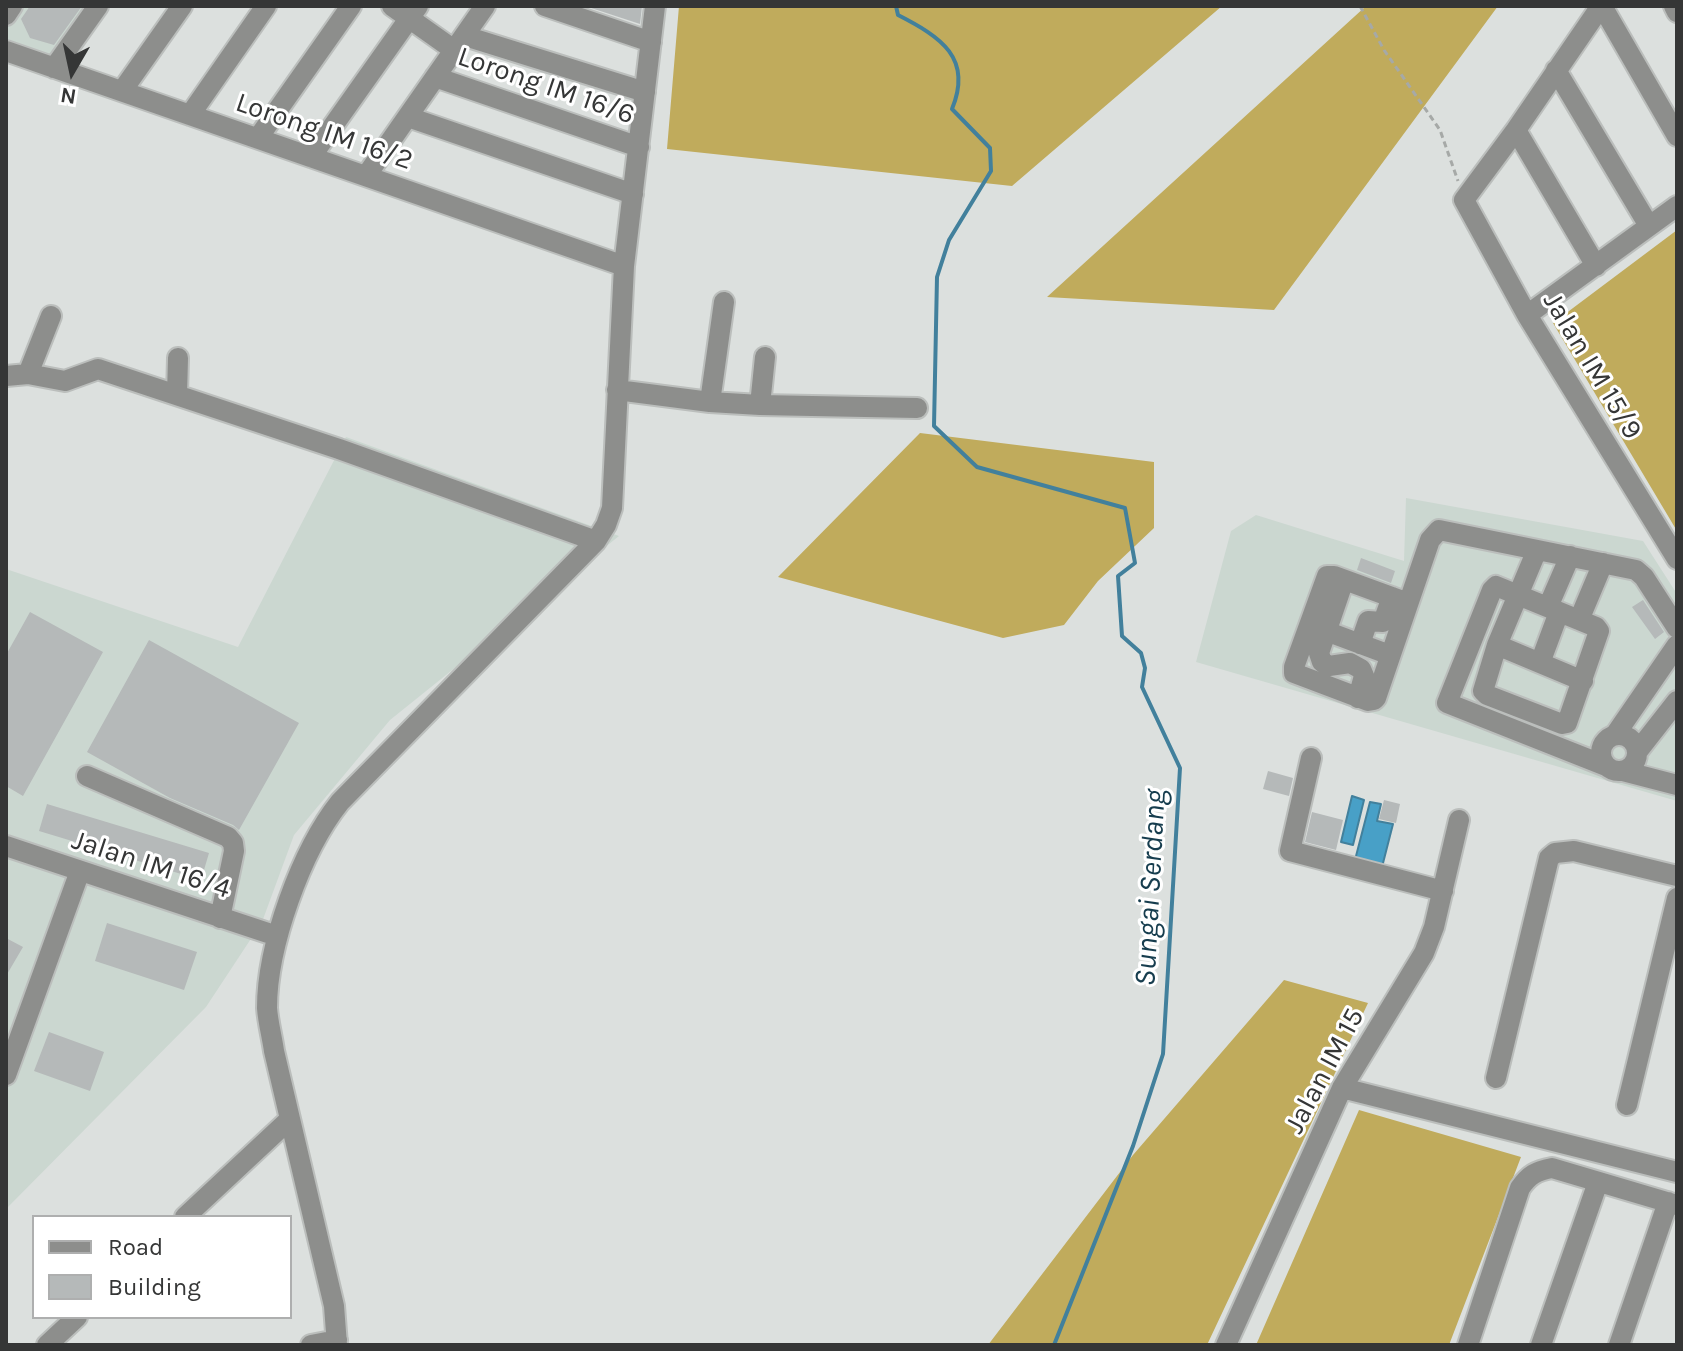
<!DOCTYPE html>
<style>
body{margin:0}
#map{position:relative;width:1683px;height:1351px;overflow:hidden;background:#dce0de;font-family:Karla,sans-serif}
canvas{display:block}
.frame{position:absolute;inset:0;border:8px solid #353636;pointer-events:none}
.legend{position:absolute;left:32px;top:1215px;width:260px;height:104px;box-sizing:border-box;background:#fff;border:2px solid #aeafaf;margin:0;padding:10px 14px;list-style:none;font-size:24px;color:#353636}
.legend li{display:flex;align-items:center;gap:16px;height:40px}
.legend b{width:40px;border:2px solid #aeafaf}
.north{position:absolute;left:32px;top:32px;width:80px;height:80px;-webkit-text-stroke:6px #fff;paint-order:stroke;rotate:189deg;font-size:22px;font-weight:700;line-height:32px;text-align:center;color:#353636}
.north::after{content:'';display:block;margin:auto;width:28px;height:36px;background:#353636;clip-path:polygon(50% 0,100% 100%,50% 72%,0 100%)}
</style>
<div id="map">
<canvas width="1683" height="1351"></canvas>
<div class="frame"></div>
<ul class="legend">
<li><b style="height:10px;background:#8d8e8c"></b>Road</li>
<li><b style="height:22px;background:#b5b9b9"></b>Building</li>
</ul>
<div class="north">N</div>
</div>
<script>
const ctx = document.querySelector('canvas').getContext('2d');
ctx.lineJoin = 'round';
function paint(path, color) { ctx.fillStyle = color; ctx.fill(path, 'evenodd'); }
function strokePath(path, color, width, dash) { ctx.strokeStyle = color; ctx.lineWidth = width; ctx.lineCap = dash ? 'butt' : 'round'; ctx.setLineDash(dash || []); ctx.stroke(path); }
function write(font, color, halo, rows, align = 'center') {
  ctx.font = font + ' Karla,sans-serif'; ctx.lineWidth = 6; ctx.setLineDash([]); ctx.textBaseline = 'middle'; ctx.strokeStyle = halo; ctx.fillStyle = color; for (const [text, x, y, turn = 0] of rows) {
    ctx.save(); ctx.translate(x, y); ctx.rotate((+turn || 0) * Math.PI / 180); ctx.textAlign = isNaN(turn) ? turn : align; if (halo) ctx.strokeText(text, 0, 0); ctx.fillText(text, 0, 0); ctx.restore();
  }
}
const built = new Path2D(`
 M6,6H105L54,77L6,60Z
 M346,437L619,536L390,720L294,835L262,922L206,1007L6,1209V569L238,647Z
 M1406,498L1643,541L1677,594V801L1196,662L1231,531L1256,515L1404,561Z`);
const forest = new Path2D(`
 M679,6H1222L1012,186L667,149Z
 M1366,6H1498L1274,310L1047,297Z
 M1677,230V531L1553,323Z
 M920,433L1154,462V528L1098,581L1064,625L1003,638L778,577Z
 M1284,980L1368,1003L1207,1345H988L1133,1155Z
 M1359,1110L1521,1157L1449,1345H1256Z`);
const water = new Path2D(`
 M1352,796L1364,800L1353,845L1341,842Z
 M1370,802L1381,804L1377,821L1393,824L1382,867L1355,860Z`);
const stream = new Path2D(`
 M896,6L898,15C941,37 973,58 952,109L990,148L991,171L949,240L937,277L934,426L977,467L1125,508L1135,563L1118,576L1122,636L1141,653L1145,668L1142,687L1180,768L1163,1054L1133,1146L1054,1345`);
const building = new Path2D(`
 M30,6H82L54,45L30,38L21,19Z
 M585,6H642L640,24Z
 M1361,558L1395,571L1391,583L1357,570Z
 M1643,600L1664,632L1655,639L1632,607Z
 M30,612L103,652L23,796L6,786V655Z
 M149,640L299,723L239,830L233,825L170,798L87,752Z
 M1268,771L1293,778L1289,796L1263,789Z
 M1384,800L1400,804L1396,823L1379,819Z
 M47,804L209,853L201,880L39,831Z
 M1312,812L1343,820L1336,850L1305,842Z
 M107,923L197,952L184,990L95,961Z
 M6,938L23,947L6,976Z
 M49,1032L104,1052L90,1091L34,1071Z`);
const path = new Path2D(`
 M1360,6L1384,50L1440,130L1458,181`);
const minor = new Path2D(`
 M392,6L454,50
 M545,6L651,42
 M1601,6L1516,130L1464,200L1527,315L1677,559
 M1602,6L1677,136
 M1674,6L1677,12
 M6,15L12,6
 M465,36L645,92
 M6,51L624,266
 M54,68L98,6
 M1556,70L1649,226
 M435,77L639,147
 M122,91L182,6
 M190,115L266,6
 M408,117L633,194
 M1516,130L1596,266
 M258,138L351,6
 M311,157L418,6
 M366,176L485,6
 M1527,315L1677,206
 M28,374L51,316
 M6,376L28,374L65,381L98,369L339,449L596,541
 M617,390L710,402L760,405L917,408
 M177,395L178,358
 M710,402L724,302
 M760,405L765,357
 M1537,550L1497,645L1483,691L1487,695L1562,724L1567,723L1599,631L1596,627L1496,586L1492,590L1447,703L1606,766
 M1344,580L1319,653L1322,662L1329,666L1350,663L1361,669L1364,676L1358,698
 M1408,603L1334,576H1327L1294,667V673L1368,701L1374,700L1376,698L1430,540L1439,530L1636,570L1644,577L1677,628
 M1548,607L1570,556
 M1579,620L1603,563
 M1315,627L1390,655
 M1360,644L1368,621L1383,622L1392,597
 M1497,645L1583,681
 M1540,663L1559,612
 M1601 753a18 18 0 1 1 36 0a18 18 0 1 1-36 0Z
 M1615,735L1677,645
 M1637,752L1677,701
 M1311,758L1290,851L1443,891
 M1623,771L1677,785
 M87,776L228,837L233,843L234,851L220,918
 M6,846L277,936
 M6,1075L80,871
 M1496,1078L1549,858L1555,853L1574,851L1677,876
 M1342,1088L1677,1172
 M1627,1105L1677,898
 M185,1217L290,1119
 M47,1345L77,1317
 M311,1345L337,1340
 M337,1345L334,1306L274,1051C272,1037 268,1022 267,1008C267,946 301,851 340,802L596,541L606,525L612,508L624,266L655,6
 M1226,1345L1342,1088L1424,953L1434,927L1459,820
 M1468,1345L1520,1188C1529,1175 1536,1171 1552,1168L1677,1205
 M1541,1345L1598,1182
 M1619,1345L1668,1202`);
const streetNames = [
 ["Lorong IM 16/6",546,86,19],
 ["Lorong IM 16/2",324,132,19],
 ["Jalan IM 15/9",1592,366,59],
 ["Jalan IM 16/4",151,865,18],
 ["Jalan IM 15",1325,1071,-62]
];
const waterNames = [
 ["Sungai Serdang",1151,888,-87]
];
paint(built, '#cbd7d0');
paint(forest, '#c0ab5c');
paint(water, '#48a0c7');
strokePath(water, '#42809c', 2);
strokePath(stream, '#42809c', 4);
paint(building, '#b5b9b9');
strokePath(minor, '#bbbebc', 24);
strokePath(path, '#a6a9a7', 3, [6, 4]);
strokePath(minor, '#8d8e8c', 20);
write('28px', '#353636', '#fff', streetNames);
write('italic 30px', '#163d4e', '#fff', waterNames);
</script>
